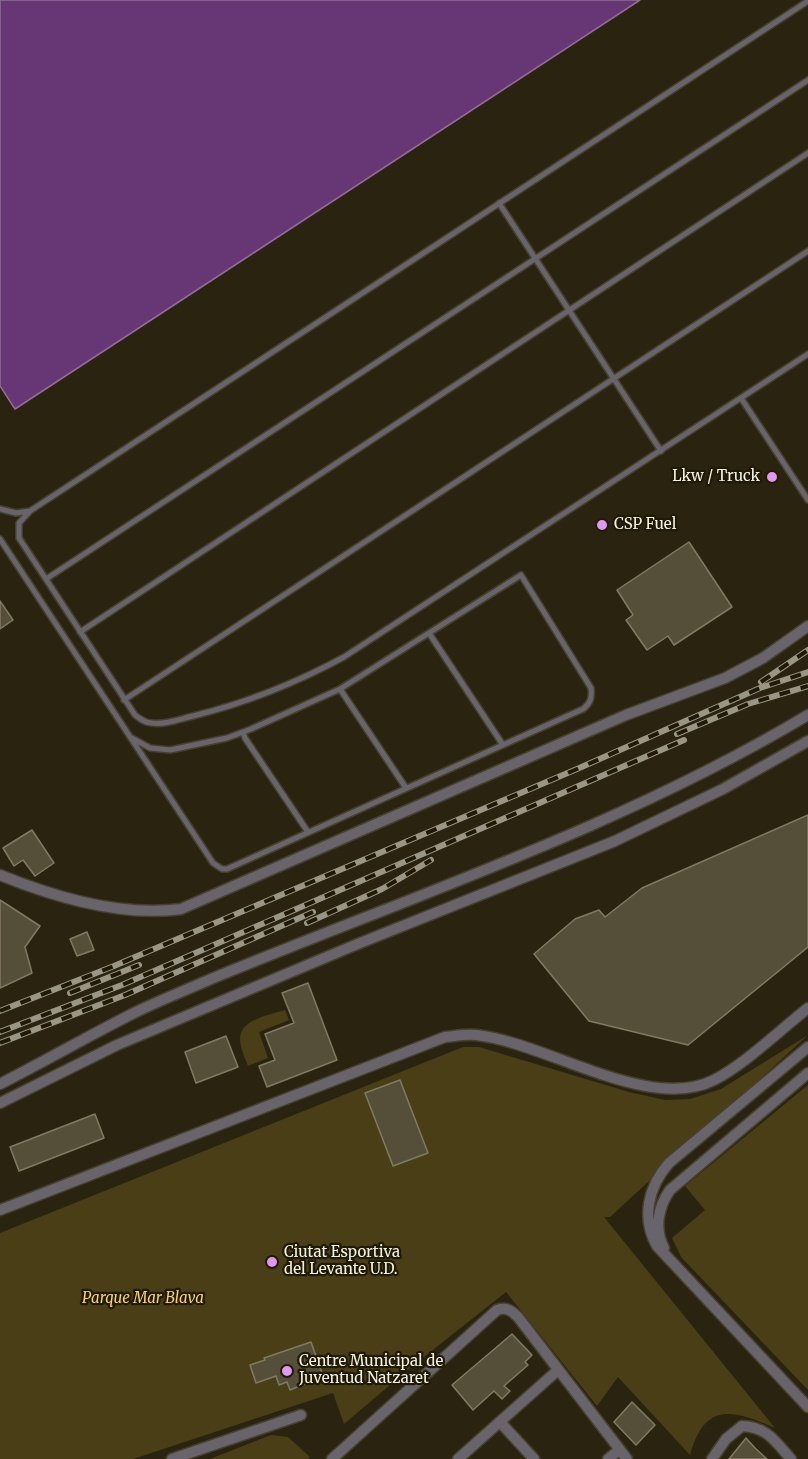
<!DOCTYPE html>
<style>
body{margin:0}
canvas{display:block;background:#29230f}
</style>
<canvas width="808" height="1459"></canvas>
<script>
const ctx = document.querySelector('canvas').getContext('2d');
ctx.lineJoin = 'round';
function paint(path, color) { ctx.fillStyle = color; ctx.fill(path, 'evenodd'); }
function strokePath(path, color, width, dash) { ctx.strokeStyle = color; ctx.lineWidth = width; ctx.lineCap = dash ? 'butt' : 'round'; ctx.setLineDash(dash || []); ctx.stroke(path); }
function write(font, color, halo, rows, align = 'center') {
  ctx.font = font + ' Merriweather,serif'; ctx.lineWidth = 4.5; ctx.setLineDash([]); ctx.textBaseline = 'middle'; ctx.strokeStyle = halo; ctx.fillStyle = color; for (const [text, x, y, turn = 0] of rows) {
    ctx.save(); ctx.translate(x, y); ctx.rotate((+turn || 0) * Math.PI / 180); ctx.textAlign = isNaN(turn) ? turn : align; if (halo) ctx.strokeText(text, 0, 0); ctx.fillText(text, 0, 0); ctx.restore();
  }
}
const green = new Path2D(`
 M285,1010L289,1020L259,1032L268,1058L248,1066C245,1058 240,1047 240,1039C240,1019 270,1015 285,1010Z
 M808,1035L610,1217H604L775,1428C733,1410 705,1401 690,1455L618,1377L597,1406L506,1292L410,1368L344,1424L333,1393L133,1459H0V1233L463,1047H479L629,1092L665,1100L690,1099L721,1089Z
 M808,1085V1390L681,1257L672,1238L705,1210L685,1186Z
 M271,1435L288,1437L310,1457L308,1459H210Z`);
const water = new Path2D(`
 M0,0H640L15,409L0,386Z`);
const building = new Path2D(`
 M689,542L732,607L674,645L668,636L647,650L626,620L633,615L617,590Z
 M0,601L13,620L0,629Z
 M808,815V947L688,1045L589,1021L534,954L575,919L599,910L605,917L642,888Z
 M32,830L54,863L35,876L23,860L14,866L3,848Z
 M0,900L40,926L25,947L32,973L0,988Z
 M87,932L94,950L77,956L70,939Z
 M308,983L337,1060L267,1087L259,1066L275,1060L265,1034L294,1023L282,993Z
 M226,1036L238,1067L196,1083L185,1052Z
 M400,1080L428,1153L393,1166L365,1093Z
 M95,1114L104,1138L19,1171L10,1147Z
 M512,1334L532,1355L525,1362L528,1365L504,1386L510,1391L502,1399L494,1391L473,1410L452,1385Z
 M311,1342L323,1376L290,1390L287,1382L279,1385L276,1376L256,1383L250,1365L265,1360L264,1358Z
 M632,1402L655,1425L636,1445L614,1422Z
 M746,1438L755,1448L767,1459H729Z`);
const service = new Path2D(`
 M808,1L30,511L19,523V538L135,715C140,719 145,723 152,723C165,725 180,719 193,716C246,703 296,683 344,657L808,354
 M499,203L661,451
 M741,398L808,500
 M0,509L16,513L30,511
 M0,539L213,863L222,869H227L583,709C591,703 592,697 591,688L521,575L340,689L251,729L227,738L170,750L150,748L130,737
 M46,579L808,80
 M80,632L808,153
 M429,633L503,745
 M340,689L406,788
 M124,700L808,251
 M243,732L245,738L308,832`);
const minor = new Path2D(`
 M0,875C54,897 122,917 181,909L626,715L725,678L763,658L808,626
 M808,1047L669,1163C648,1187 641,1218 657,1246L808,1407
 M0,1084C43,1062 85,1038 128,1016C155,1002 184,991 211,979C412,896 621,827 808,715
 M0,1103L117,1045L360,943L615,841L723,789L808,741
 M0,1210L445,1037C455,1036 466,1034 476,1035C545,1042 649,1113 714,1080C744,1065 780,1030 808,1008
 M664,1248C654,1229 658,1207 670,1190L808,1073
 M500,1422L534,1459
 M172,1459L301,1415
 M332,1459L497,1310C506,1307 511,1310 518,1317L627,1459
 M458,1459L558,1370
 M608,1459L619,1450
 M712,1459L726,1439L742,1426C767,1427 775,1441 791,1459`);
const rail = new Path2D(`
 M761,682L808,650
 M677,734L748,704L808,686
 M307,923L382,889L431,860
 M70,993L139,965
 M0,1011L114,966L577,769L760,688L808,672
 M0,1032L122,985L684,740
 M0,1043L125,995L313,912`);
const markers = [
 [772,477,6,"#de98f2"],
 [602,525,6,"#de98f2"],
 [272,1262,6,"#de98f2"],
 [287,1371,6,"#de98f2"]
];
const poiNames = [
 ["Lkw / Truck",760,477,"right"],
 ["CSP Fuel",614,525],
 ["Ciutat Esportiva",284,1253],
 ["del Levante U.D.",284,1270],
 ["Centre Municipal de",299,1362],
 ["Juventud Natzaret",299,1379]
];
const parkNames = [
 ["Parque Mar Blava",143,1299]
];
paint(green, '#4a3e17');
paint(water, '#673675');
strokePath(water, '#926e97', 1.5);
paint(building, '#554f39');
strokePath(building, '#817a63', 1.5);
strokePath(service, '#46402d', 8);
strokePath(minor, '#46402d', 13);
strokePath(service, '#69636b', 5);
strokePath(minor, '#69636b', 10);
strokePath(rail, '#9a9585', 6);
strokePath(rail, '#1f1906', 4, [11]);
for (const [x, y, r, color] of markers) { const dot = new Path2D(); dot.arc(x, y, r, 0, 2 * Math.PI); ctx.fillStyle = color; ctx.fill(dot); strokePath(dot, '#1f1906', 2); }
write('15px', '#f5f2e5', '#1f1906', poiNames, 'left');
write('italic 15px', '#fbd65c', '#1f1906', parkNames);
</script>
